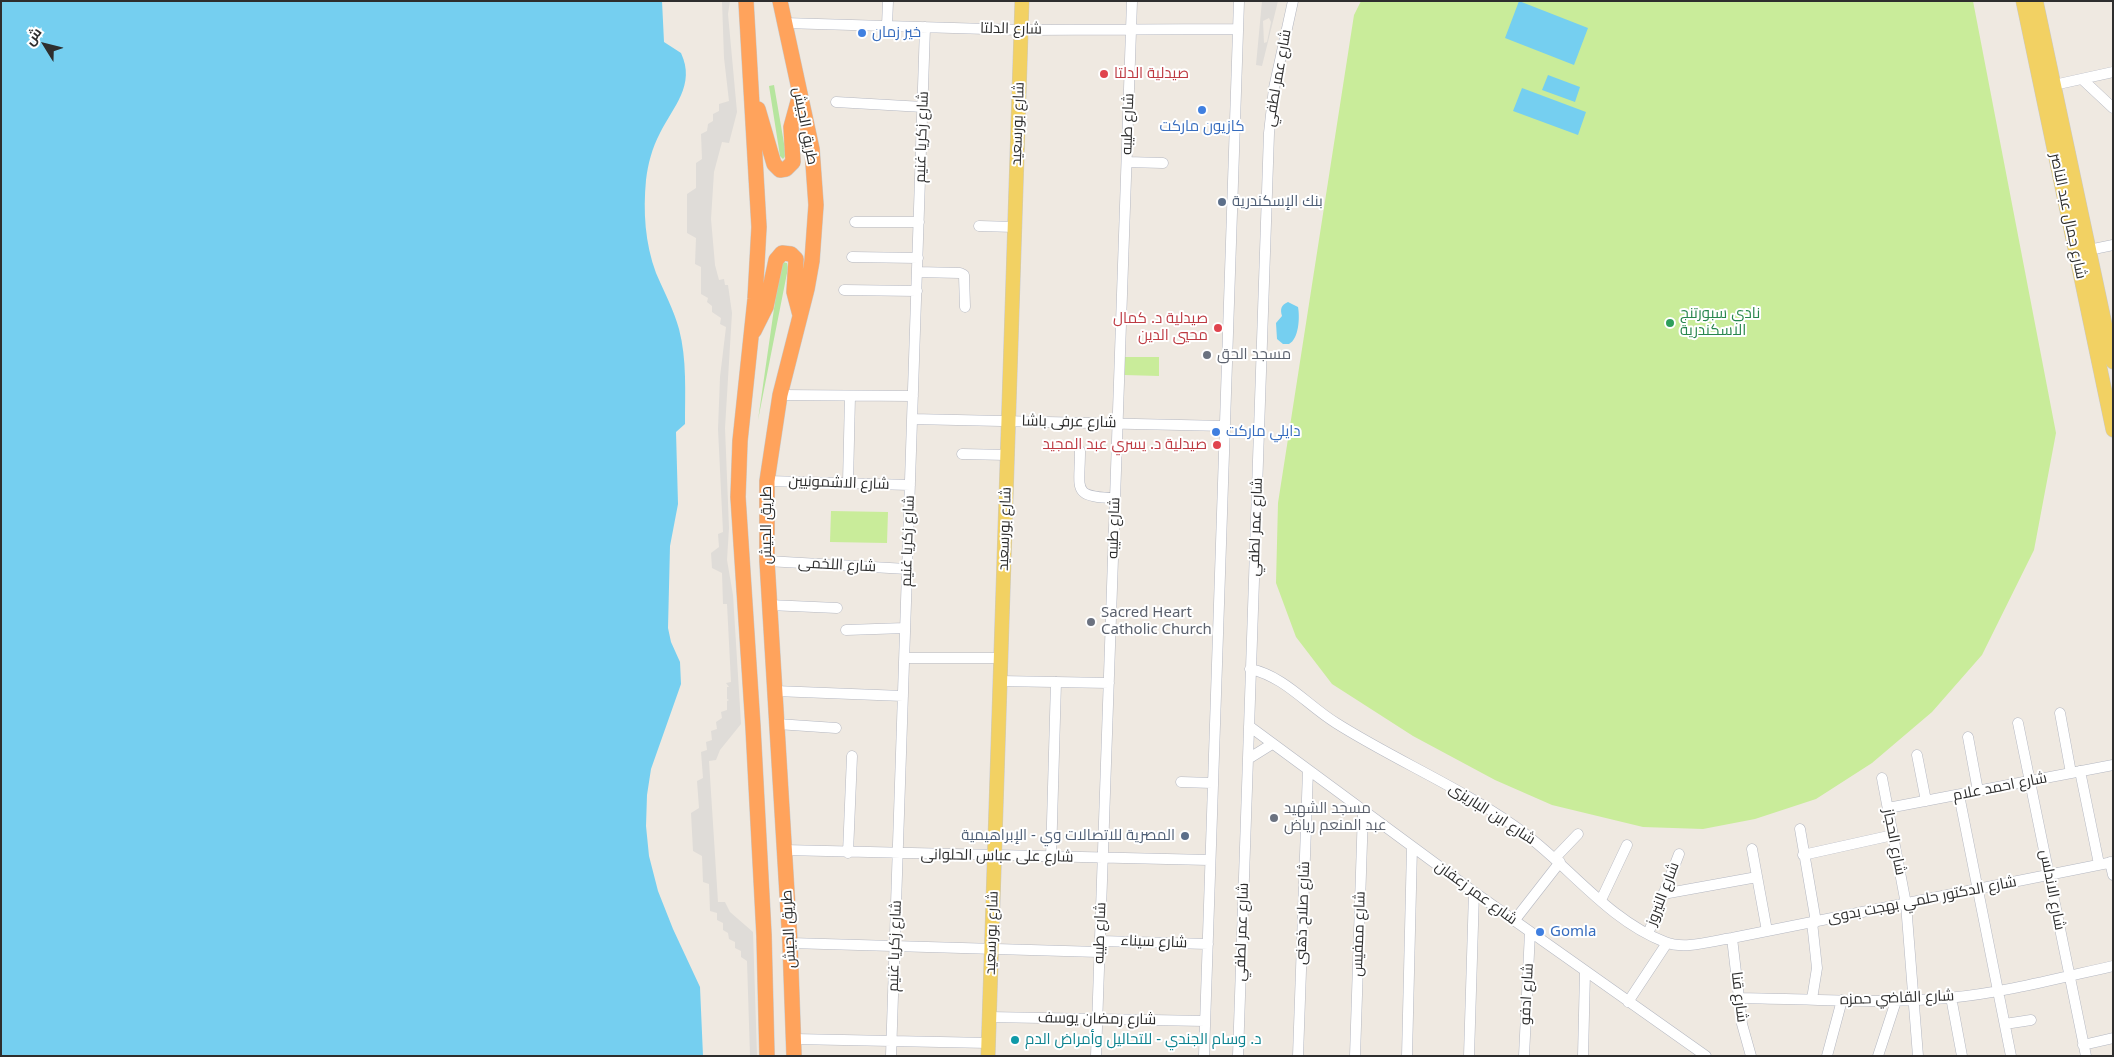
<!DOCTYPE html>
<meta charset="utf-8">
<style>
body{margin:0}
#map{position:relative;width:2114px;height:1057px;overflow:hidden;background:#efe9e1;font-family:"Noto Sans",Cairo,sans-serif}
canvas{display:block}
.frame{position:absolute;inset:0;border:2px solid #2e2e2e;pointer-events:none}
.north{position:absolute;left:20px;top:20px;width:50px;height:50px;-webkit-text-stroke:4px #fff;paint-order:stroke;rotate:306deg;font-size:14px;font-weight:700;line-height:20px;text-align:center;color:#2e2e2e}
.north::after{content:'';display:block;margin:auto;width:18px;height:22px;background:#2e2e2e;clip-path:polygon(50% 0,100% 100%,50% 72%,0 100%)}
</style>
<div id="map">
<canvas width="2114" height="1057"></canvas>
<div class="frame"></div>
<div class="north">ش</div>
</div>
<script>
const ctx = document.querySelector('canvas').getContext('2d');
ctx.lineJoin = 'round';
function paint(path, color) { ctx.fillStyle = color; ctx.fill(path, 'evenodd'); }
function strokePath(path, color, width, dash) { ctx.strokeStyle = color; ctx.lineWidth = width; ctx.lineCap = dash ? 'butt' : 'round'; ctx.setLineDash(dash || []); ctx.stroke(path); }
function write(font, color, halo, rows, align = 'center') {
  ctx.font = font + ' "Noto Sans",Cairo,sans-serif'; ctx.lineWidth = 4; ctx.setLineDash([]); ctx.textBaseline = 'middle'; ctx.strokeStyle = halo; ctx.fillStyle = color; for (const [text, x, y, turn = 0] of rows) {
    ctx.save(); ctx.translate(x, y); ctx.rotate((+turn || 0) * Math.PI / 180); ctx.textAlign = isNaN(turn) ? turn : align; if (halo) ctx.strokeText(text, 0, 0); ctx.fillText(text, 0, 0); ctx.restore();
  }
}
const green = new Path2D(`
 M774,85L786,155L783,159L780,156L769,86Z
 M783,262L787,263L788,268L758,420L780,267Z`);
const pitch = new Path2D(`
 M1361,1H1973L2056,433L2034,550L1982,655L1932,712L1872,763L1816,799L1755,819L1703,829L1643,827L1552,805L1495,780L1413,736L1332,684L1296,637L1276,583L1278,503L1354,15Z
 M1123,357H1159V376L1124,375Z
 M831,511L888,512L887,543L830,542Z`);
const plaza = new Path2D(`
 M722,1H730L728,14L737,112L729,143L722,142L714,172L711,219L715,265L719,280L724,279L725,285H728L732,313L725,428L729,528L727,560L733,595L741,724L720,750L716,760L709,761L718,902H725L730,912L753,932L757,1056H750L747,961L741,957V951L735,948V942L729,939L728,933L723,930V923L717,920V913L710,911L709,884L703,882L702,856L693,851L691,813L699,808L697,781L703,778L701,752L707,750L706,742L712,740L711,731L717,729L716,722L722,718L721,712L727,710V701L729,700L727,699V687H729L726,683L731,682L727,604H723L722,573L712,568L711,553L719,547L718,534L723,532L718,429L720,377L726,327L720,324L721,318L712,312V306L707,302L708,298L701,294V267L695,264L696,238L687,233V194L696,188V163L702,159L701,134L707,131L708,124L713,121V114L719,111V104L729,101L724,58Z
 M1262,1H1278L1262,66L1256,65ZM1269,18L1271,22L1267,42L1264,43L1263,21Z`);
const water = new Path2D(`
 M1,1H662L664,42L681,53C696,85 673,107 660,133C652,148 648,164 646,180C643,212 645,243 656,273C664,292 674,310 679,329C687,359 685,393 685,424L676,432L678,504L670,546L668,628L671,642L680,662L681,684L651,769L647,795L646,826L649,856L658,891L673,929L700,987L703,1056H1Z
 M1519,1L1588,28L1574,65L1505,38Z
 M1548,75L1580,87L1575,102L1542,90Z
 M1522,88L1586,112L1578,135L1513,111Z
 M1288,302L1298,307C1300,317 1299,339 1289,344H1283L1277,339L1276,323L1282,316C1280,309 1281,305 1288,302Z`);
const minor = new Path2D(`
 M784,23L1021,30L1238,29
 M887,26L888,1
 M2082,79L2113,108
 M2054,85L2113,72
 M836,102L923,107
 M1127,162L1163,163
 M855,222H919
 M979,226L1015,227
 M2084,251L2113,245
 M852,257L918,258
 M917,272L960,273L964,275L965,307
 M844,290L917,291
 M780,395L913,396
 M912,419L1225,426
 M1080,451C1080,490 1071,497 1115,498
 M962,454L1007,455
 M767,481L910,485
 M848,483L850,396
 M767,561L907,569
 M769,605L837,608
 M846,630L905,628
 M905,658H1001
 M1250,669C1284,676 1307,705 1336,723C1393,759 1457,786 1513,825C1565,860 1605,919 1665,942C1685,950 1711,941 1732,938L2113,862
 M1000,681L1109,683
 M775,691L903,696
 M2060,713L2071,773
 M2018,723L2086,1056
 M777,724L836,728
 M1249,726L1474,892L1706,1056
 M1968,737L1978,791
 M1917,755L1926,801
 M1248,759L1272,744
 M2080,771L2099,864
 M1882,778L1906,904L1918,1056
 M1181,782L1212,783
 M1959,795L2011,1056
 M1888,808L2113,765
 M1800,829L1816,922
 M1752,849L1767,931
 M784,850L1209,860
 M848,853L852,756
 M1803,855L1893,835
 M1051,858L1056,682
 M1555,858L1578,834
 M2110,862L2113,875
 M1663,894L1757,877
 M1601,900L1627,845
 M1514,921L1560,862
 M1812,922L1817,968L1812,999
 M1648,934L1679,854
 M1732,938L1742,1024L1751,1056
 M1100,941L1208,944
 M790,943L1099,952
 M1951,997L1962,1056
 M1739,998C1808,999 1879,1004 1948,998C2003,993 2059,978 2113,966
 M1628,1002L1667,943
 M989,1017L1205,1021
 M2005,1024L2031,1020
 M794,1039L989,1043
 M2083,1045L2113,1038
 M891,1056L925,27
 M1096,1056L1132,1
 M1204,1056L1239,1
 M1238,1056L1269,133L1274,88L1293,1
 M1298,1056L1308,770
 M1355,1056L1363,811
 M1407,1056L1412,847
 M1469,1056L1474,892
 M1524,1056L1530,932
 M1583,1056L1585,972
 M1827,1056L1842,1000
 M1878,1056L1896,1001`);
const major = new Path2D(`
 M2023,1L2113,430
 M2036,1L2113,362
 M988,1056L1022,1`);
const highway = new Path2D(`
 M746,1L759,227L755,299L740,441L738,497L753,727L764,935L767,1056
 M780,1L812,149L816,205L812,261L807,289L780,395L767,481V561L790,943L794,1056
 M758,109L774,164L780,170L786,169L793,162L791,127L800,94
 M754,331L766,307L776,260L782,253L791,254L796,259L794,292L800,315`);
const markers = [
 [862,33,5,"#3f7fe0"],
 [1104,74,5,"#e0444e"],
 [1202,110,5,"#3f7fe0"],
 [1222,202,5,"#5c6f8a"],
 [1670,323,5,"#2e9e5b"],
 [1218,328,5,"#e0444e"],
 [1207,355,5,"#6b7280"],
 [1216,432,5,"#3f7fe0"],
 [1217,445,5,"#e0444e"],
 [1091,622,5,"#6b7280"],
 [1274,818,5,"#6b7280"],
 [1185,836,5,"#5c6f8a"],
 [1540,932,5,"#3f7fe0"],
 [1015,1040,5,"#0f9aa8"]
];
const streetNames = [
 ["شارع الدلتا",1011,29,1],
 ["شارع عمر لطفي",1278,78,-80],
 ["شارع بورسعيد",1018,124,-88],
 ["شارع طيبه",1128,124,-88],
 ["طريق الجيش",805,126,79],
 ["شارع زكريا غنيم",922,137,-88],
 ["شارع جمال عبد الناصر",2068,216,78],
 ["شارع عرفى باشا",1069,422,1],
 ["شارع الاشمونيين",839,483,2],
 ["طريق الجيش",767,525,-90],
 ["شارع عمر لطفي",1256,527,-88],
 ["شارع طيبه",1114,528,-88],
 ["شارع بورسعيد",1005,529,-88],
 ["شارع زكريا غنيم",908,541,-88],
 ["شارع اللخمى",837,565,3],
 ["شارع احمد علام",2000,787,-11],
 ["شارع ابن الباريزى",1492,814,33],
 ["شارع الحجاز",1894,842,79],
 ["شارع على عباس الحلوانى",997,856,1],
 ["شارع الاندلس",2052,890,79],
 ["شارع عمر زعفان",1476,893,36],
 ["شارع النيروز",1663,894,-69],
 ["شارع الدكتور حلمي بهجت بدوى",1922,900,-11],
 ["شارع صلاح ذهنى",1303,913,-88],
 ["طريق الجيش",789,929,-93],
 ["شارع عمر لطفي",1242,932,-88],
 ["شارع بورسعيد",992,933,-88],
 ["شارع طيبه",1100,933,-88],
 ["شارع ممفيس",1359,934,-88],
 ["شارع سيناء",1154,942,2],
 ["شارع زكريا غنيم",895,946,-88],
 ["شارع ادفو",1527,994,-87],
 ["شارع قنا",1739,997,83],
 ["شارع القاضي حمزه",1897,998,-2],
 ["شارع رمضان يوسف",1097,1019,1]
];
const shopNames = [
 ["خير زمان",872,33],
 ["كازيون ماركت",1202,127,"center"],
 ["دايلي ماركت",1226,432],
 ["Gomla",1550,932]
];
const healthNames = [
 ["صيدلية الدلتا",1114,74,"left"],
 ["صيدلية د. كمال",1208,319],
 ["محيي الدين",1208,336],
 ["صيدلية د. يسري عبد المجيد",1207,445]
];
const serviceNames = [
 ["بنك الإسكندرية",1232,202],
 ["المصرية للاتصالات وي - الإبراهيمية",1175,836,"right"]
];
const leisureNames = [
 ["نادي سبورتنج",1680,314],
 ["الاسكندرية",1680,331]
];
const worshipNames = [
 ["مسجد الحق",1217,355],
 ["Sacred Heart",1101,613],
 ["Catholic Church",1101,630],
 ["مسجد الشهيد",1284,809],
 ["عبد المنعم رياض",1284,826]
];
const cultureNames = [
 ["د. وسام الجندي - للتحاليل وأمراض الدم",1025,1040]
];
paint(green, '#b6e59e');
paint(pitch, '#c9ec9a');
paint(plaza, '#dfdcd8');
paint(water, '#75cff0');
strokePath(minor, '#b4b7c1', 11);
strokePath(major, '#c9c9c9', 15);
strokePath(highway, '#c9c9c9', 16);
strokePath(minor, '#fff', 10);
strokePath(major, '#f2d163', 14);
strokePath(highway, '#ffa35c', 15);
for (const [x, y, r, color] of markers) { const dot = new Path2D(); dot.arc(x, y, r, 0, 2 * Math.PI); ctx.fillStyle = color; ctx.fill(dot); strokePath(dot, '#fff', 2); }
write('15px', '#2e2e2e', '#fff', streetNames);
write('15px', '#366cbe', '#fff', shopNames, 'left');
write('15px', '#be3a42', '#fff', healthNames, 'right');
write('15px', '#4e5e75', '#fff', serviceNames, 'left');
write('15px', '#27864d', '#fff', leisureNames, 'left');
write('15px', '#5b616d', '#fff', worshipNames, 'left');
write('15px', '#0d838f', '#fff', cultureNames, 'left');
</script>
